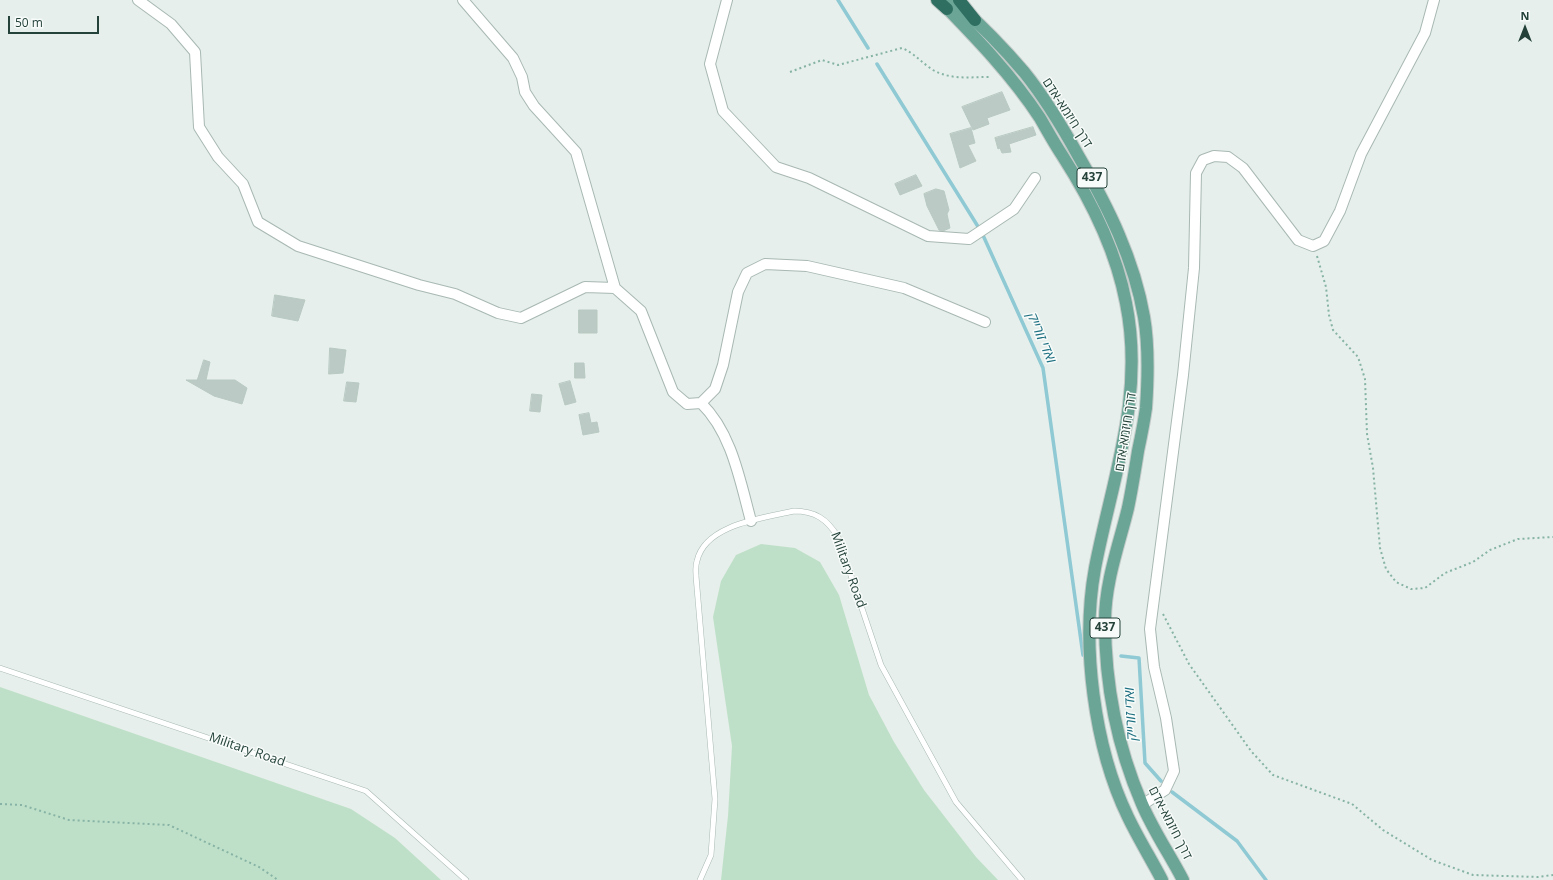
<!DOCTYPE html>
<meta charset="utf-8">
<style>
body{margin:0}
#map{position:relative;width:1553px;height:880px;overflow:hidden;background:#e6efeb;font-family:"Open Sans",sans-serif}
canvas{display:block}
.north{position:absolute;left:1505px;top:8px;width:40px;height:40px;-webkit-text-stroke:3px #f7fbf9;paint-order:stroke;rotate:0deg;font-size:11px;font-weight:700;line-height:16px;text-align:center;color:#24423a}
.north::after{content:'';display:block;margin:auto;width:14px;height:18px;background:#24423a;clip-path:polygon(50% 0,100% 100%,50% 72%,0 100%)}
.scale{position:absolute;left:8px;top:16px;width:91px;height:18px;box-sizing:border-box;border:2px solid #24423a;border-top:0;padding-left:5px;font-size:12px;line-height:14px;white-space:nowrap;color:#24423a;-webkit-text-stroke:3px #f7fbf9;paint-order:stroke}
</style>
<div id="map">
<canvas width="1553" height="880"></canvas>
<div class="north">N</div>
<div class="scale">50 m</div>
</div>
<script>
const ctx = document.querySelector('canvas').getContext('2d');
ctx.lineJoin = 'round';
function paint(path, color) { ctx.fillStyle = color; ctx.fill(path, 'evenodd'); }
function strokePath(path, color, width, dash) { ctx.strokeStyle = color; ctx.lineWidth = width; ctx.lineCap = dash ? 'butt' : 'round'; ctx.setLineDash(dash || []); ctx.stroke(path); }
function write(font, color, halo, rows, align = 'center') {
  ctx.font = font + ' "Open Sans",Heebo,sans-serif'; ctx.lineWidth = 3; ctx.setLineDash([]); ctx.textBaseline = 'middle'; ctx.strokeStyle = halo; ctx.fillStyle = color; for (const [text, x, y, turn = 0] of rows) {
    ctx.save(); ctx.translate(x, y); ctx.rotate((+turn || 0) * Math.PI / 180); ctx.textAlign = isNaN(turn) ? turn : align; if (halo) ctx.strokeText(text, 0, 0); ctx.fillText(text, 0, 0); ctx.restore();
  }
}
const green = new Path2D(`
 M761,544L795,548L820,562L839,595L869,695L894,742L924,790L976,857L998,880H721L728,816L732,746L713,617L721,581L736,555Z
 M0,687L351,809L395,838L441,880H0Z`);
const stream = new Path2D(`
 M838,0L868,48
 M877,64L982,233L1043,368L1083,655
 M1121,656L1139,658L1145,763L1161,781
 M1172,792L1237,841L1266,880`);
const building = new Path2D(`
 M1002,92L1010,110L987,118L989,124L973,130L962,107Z
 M1033,127L1036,135L1009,144L1011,152L1002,153L1000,148L998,149L995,138Z
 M971,128L975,143L968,145L976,161L960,168L950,134Z
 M916,175L922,186L900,195L895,184Z
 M936,189L944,191L949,210L947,214L950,228L943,231L939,230L927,206L924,194Z
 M275,295L305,300L298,321L272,316Z
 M579,310H597V333H579Z
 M330,348L346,350L343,373L329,374Z
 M204,360L210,362L206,380H235L247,388L242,404L214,396L186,380H197Z
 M575,363H584L585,378H575Z
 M570,381L576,402L565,405L559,384Z
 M347,382L359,383L356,402L344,401Z
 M532,394L542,395L540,412L530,411Z
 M589,413L591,423L597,422L599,432L583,435L579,415Z`);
const path = new Path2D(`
 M790,72L822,60L838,65L902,48C914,53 922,63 933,70C951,80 969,77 989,77
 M1317,256L1326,287L1329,315L1333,330L1358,357L1365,379L1367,434L1373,468L1380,548L1386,569L1396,582L1411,589L1425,588L1445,573L1473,562L1490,550L1518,539L1553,537
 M1163,614L1189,664L1251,751L1273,775L1352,804L1383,830L1432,860L1473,875L1538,877L1553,875
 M0,804L22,805L69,820L169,825L259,867L278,880`);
const lane = new Path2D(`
 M0,668L366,791L466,880
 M700,880L711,855L715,799L696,576C696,572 695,566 697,561C705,524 764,518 794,511C815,511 827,519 838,537L881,665L956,802L1022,880`);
const street = new Path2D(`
 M138,0L171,24L195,52L199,127L218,157L243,184L258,222L298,246L419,285L455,294L498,313L521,318L585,287L615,288L641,311L673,392L687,404L701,403L715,389L723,365L738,292L747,273L765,264L807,266L904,288L985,322
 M463,0L513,58L522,77L525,92L534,106L576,152L615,288
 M727,0L710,64L723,111L776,167L809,178L928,236L969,239L1014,209L1035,178
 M701,403C732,433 740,481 751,521
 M1142,805L1165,790L1174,771L1166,718L1154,667L1150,629L1183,375L1194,268L1196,173L1203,160L1214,156L1228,157L1243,168L1298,240L1313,246L1324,241L1340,211L1361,154L1425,33L1434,0`);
const primary = new Path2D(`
 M953,0C978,22 1002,46 1024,72C1045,98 1063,128 1079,157C1108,207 1134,259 1144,317C1149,346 1148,379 1146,408C1144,422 1141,437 1138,451C1135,470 1132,489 1128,508C1119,545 1105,582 1105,621C1105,683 1117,746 1142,804C1153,830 1170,855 1183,880
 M940,1C975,37 1012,75 1040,118C1047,130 1054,143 1062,155C1091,200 1116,250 1126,303C1145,397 1112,479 1095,568C1081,644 1094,747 1128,817C1138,838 1151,859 1162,880`);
const highway = new Path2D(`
 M937,0L947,9
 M959,0L975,20`);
const shields = [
 [1092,178,30],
 [1105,628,30]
];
const shieldNames = [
 ["437",1092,178],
 ["437",1105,628]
];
const streetNames = [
 ["דרך חיזמא-אדם",1067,113,57],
 ["דרך חיזמא-אדם",1126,432,-81],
 ["Military Road",848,570,70],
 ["Military Road",247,750,19],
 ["דרך חיזמא-אדם",1170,823,63]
];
const waterNames = [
 ["ואדי זורייק",1041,338,67],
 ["ואדי זורייק",1131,714,-93]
];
paint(green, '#bfe0c8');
strokePath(stream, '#8ec9d4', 3.5);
paint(building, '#bbcac4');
strokePath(building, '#b8c9c2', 1);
strokePath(lane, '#a8b8b2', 6);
strokePath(street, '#a8b8b2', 12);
strokePath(primary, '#c2cac8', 14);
strokePath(highway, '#c2cac8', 14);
strokePath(path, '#86b3a5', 2, [2, 3]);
strokePath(lane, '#fff', 5);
strokePath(street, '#fff', 10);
strokePath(primary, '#6aa596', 12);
strokePath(highway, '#2f6f62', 12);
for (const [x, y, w] of shields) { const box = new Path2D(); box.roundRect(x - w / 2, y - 10, w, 20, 3); ctx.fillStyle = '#f7fbf9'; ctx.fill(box); strokePath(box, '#24423a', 1); }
write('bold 12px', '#24423a', null, shieldNames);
write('13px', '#24423a', '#f7fbf9', streetNames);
write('italic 14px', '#1c6f80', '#f7fbf9', waterNames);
</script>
